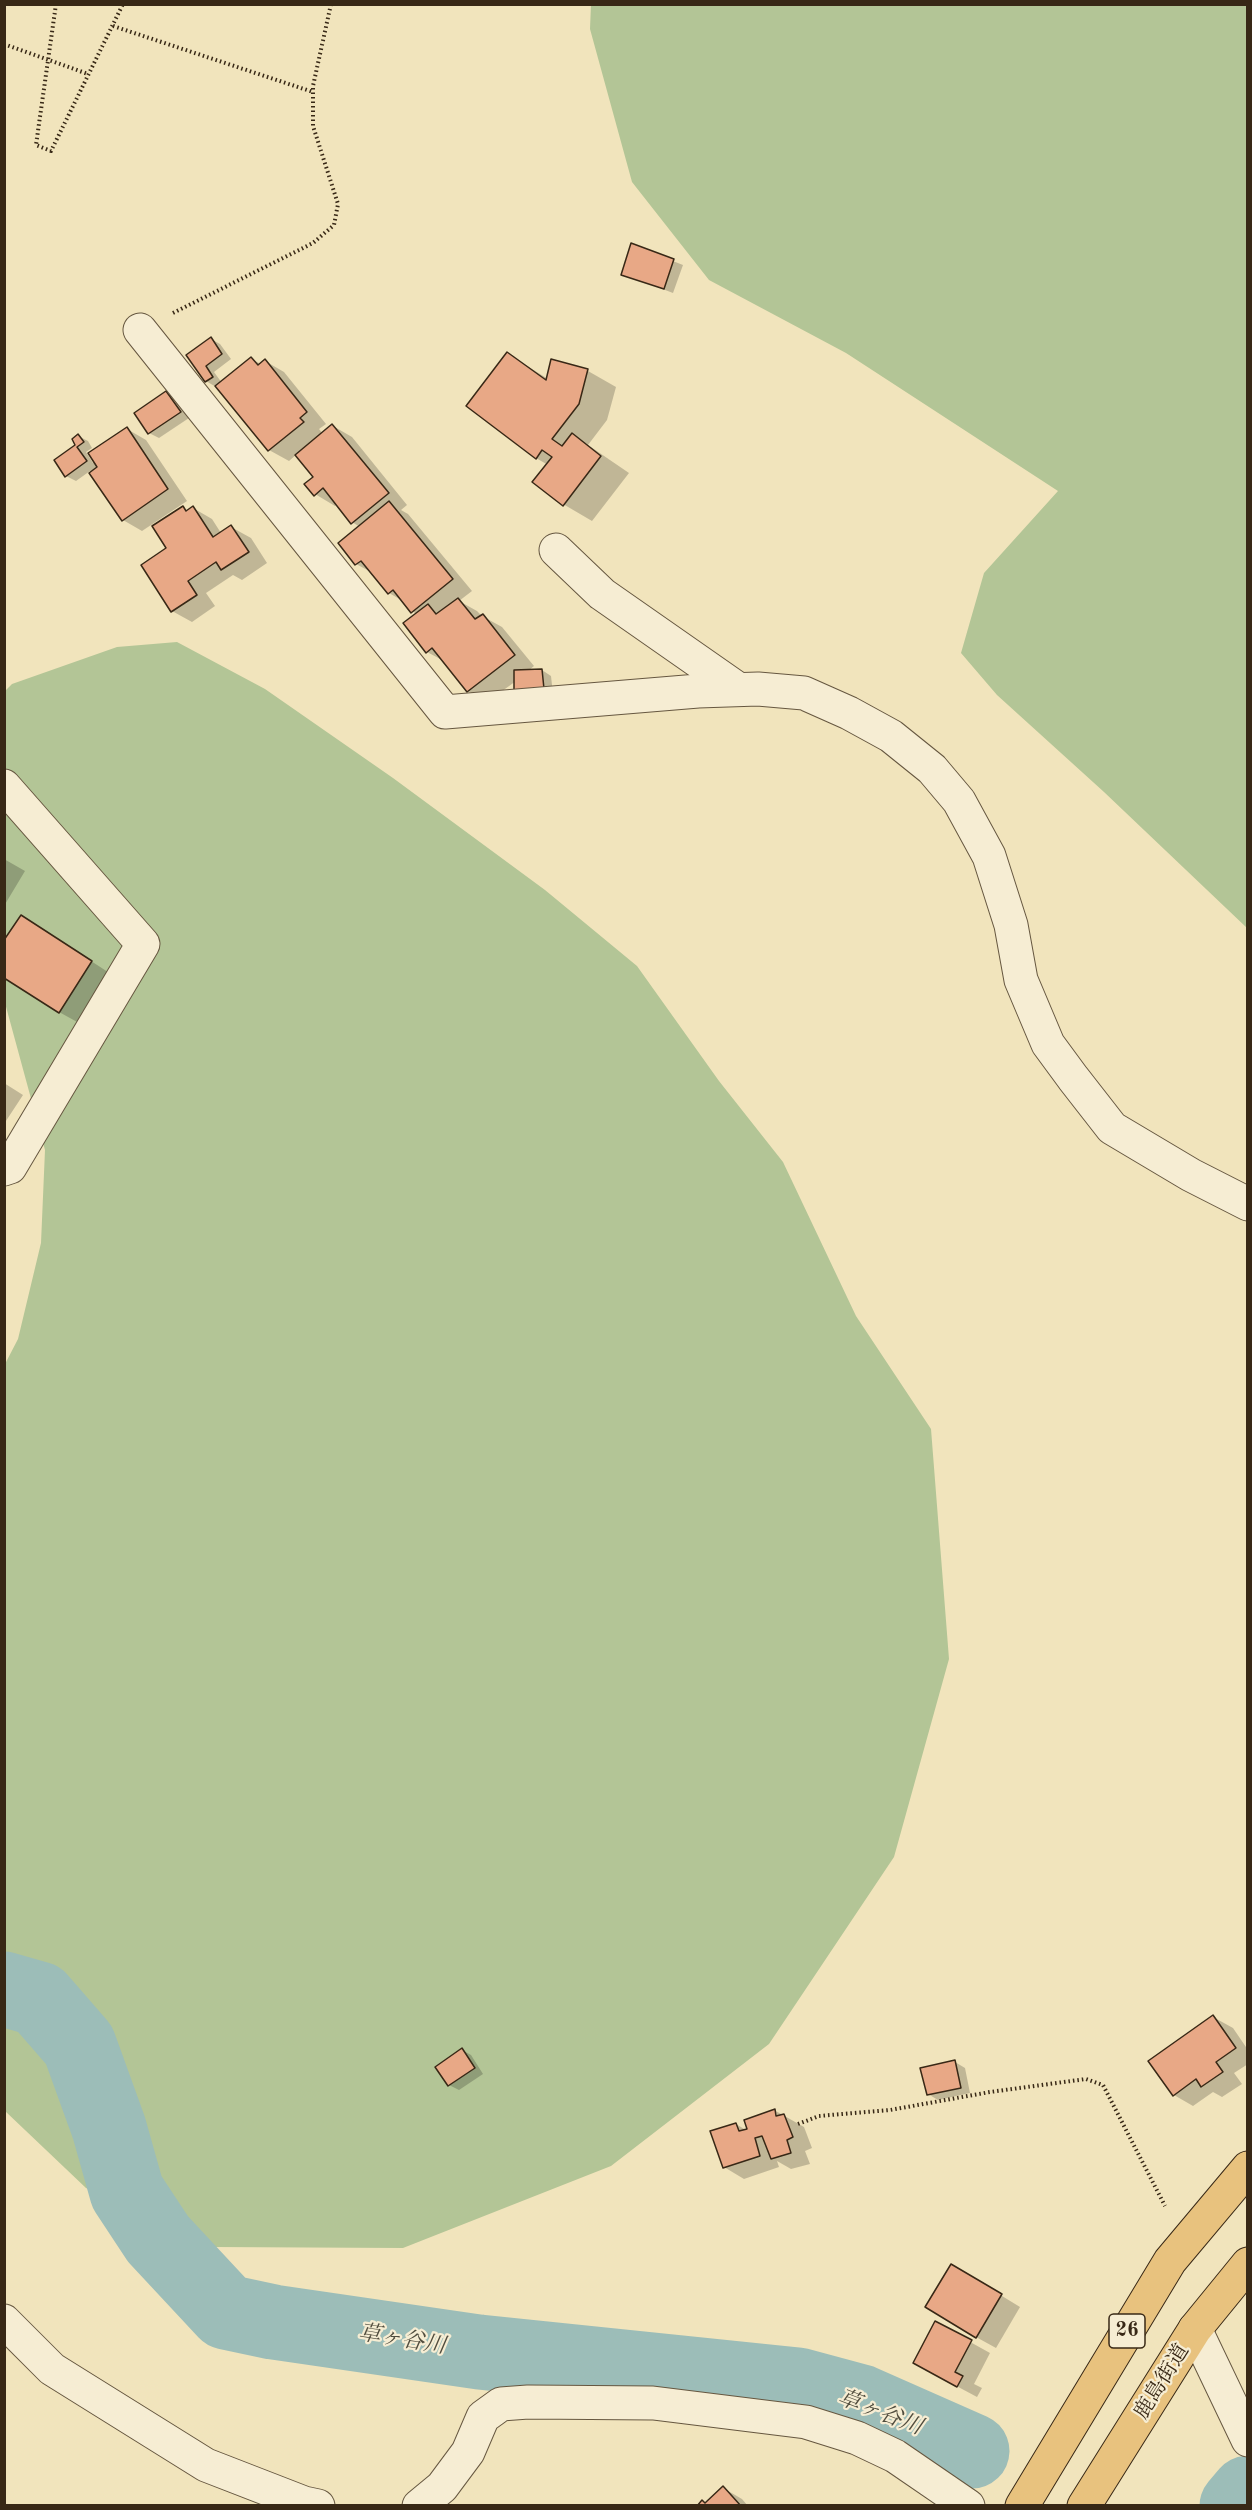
<!DOCTYPE html>
<meta charset="utf-8">
<style>
body{margin:0}
#map{position:relative;width:1252px;height:2510px;overflow:hidden;background:#f1e4bc;font-family:"Old Standard TT",serif}
canvas{display:block}
.frame{position:absolute;inset:0;border:6px solid #382816;pointer-events:none}
</style>
<div id="map">
<canvas width="1252" height="2510"></canvas>
<div class="frame"></div>
</div>
<script>
const ctx = document.querySelector('canvas').getContext('2d');
ctx.lineJoin = 'round';
function paint(path, color) { ctx.fillStyle = color; ctx.fill(path, 'evenodd'); }
function strokePath(path, color, width, dash) { ctx.strokeStyle = color; ctx.lineWidth = width; ctx.lineCap = dash ? 'butt' : 'round'; ctx.setLineDash(dash || []); ctx.stroke(path); }
function write(font, color, halo, rows, align = 'center') {
  ctx.font = font + ' "Old Standard TT","Noto Serif JP",serif'; ctx.lineWidth = 4.5; ctx.setLineDash([]); ctx.textBaseline = 'middle'; ctx.strokeStyle = halo; ctx.fillStyle = color; for (const [text, x, y, turn = 0] of rows) {
    ctx.save(); ctx.translate(x, y); ctx.rotate((+turn || 0) * Math.PI / 180); ctx.textAlign = isNaN(turn) ? turn : align; if (halo) ctx.strokeText(text, 0, 0); ctx.fillText(text, 0, 0); ctx.restore();
  }
}
const green = new Path2D(`
 M591,4L1247,5V928L1104,792L997,695L961,653L984,573L1058,491L846,353L709,280L632,182L590,29Z
 M177,642L265,689L393,778L545,890L637,966L719,1081L783,1162L856,1316L931,1429L949,1659L894,1857L769,2044L611,2166L403,2248L213,2247L86,2188L5,2111L4,1366L18,1339L41,1243L45,1150L5,1003V691L12,684L117,647Z`);
const shadow = new Path2D(`
 M632,245L683,265L673,293L623,274Z
 M211,339L220,344L231,359L214,372L222,383L251,359L261,364L265,361L284,372L326,424L319,429L323,434L333,426L352,437L407,505L401,510L408,514L472,591L459,601L477,611L482,616L502,627L534,666L528,671L542,670L551,676L553,694L516,681L487,702L468,691L444,661L427,652L417,615L403,601L389,593L373,573L356,564L360,527L352,522L337,504L335,506L315,494V477L297,454L289,461L269,450L216,387L206,381L188,355Z
 M508,354L548,379L552,361L588,371L616,387L607,420L588,445L629,473L592,521L563,504L548,465L536,458Z
 M166,393L176,398L189,418L159,438L149,433Z
 M127,429L146,440L187,501L142,531L123,520L90,471L76,481L66,476L78,436L88,441L92,448L86,452L93,463Z
 M183,508L188,511L193,508L212,519L221,533L231,527L251,538L267,563L242,580L233,575L206,593L215,606L192,622L172,611L168,549Z
 M4,859L25,871L4,906Z
 M40,928L111,974L79,1023L59,1012Z
 M4,1083L23,1095L4,1124Z
 M1213,2017L1233,2028L1248,2050V2064L1234,2073L1242,2084L1222,2097L1213,2092L1193,2106L1174,2095Z
 M462,2050L471,2055L483,2074L459,2090L449,2085Z
 M955,2062L965,2068L970,2093L938,2100L928,2094Z
 M774,2110L804,2127L812,2148L805,2151L810,2164L791,2169L777,2161L779,2167L744,2179L724,2167L736,2124L749,2132Z
 M971,2277L1020,2307L996,2348L976,2337Z
 M936,2323L990,2353L974,2384L982,2388L977,2397L934,2374Z
 M723,2488L742,2499L748,2506H699L706,2504Z`);
const river = new Path2D(`
 M4,1989L39,1999L79,2045L109,2128L127,2192L158,2239L226,2312L273,2322L479,2352L798,2385L861,2402L972,2451
 M1237,2506L1248,2493`);
const building = new Path2D(`
 M631,243L674,259L664,289L621,275Z
 M211,337L222,354L206,366L213,377L205,382L186,355Z
 M507,352L546,380L551,359L588,369L579,404L552,439L562,446L572,433L601,456L563,506L532,482L552,457L542,450L536,459L466,406Z
 M251,357L258,365L265,359L307,412L300,418L304,422L268,451L215,386Z
 M166,391L181,412L148,434L134,413Z
 M332,424L389,493L351,524L323,488L314,496L304,484L313,477L295,455Z
 M127,427L168,489L122,521L89,473L97,467L88,453Z
 M78,434L84,442L77,447L87,461L65,477L54,460L75,445L72,439Z
 M389,501L453,579L411,613L393,590L388,594L361,561L355,565L338,543Z
 M183,506L186,511L193,506L213,537L231,525L249,552L221,570L216,562L188,581L197,595L171,612L141,565L166,548L152,526Z
 M458,598L475,619L483,614L515,655L467,692L432,648L426,653L403,623L428,604L436,614Z
 M542,669L544,689L514,691V670Z
 M21,915L92,961L59,1013L4,978V940Z
 M1213,2015L1236,2048L1216,2062L1223,2072L1201,2087L1196,2079L1173,2096L1148,2061Z
 M462,2048L475,2068L448,2086L435,2067Z
 M955,2060L961,2088L927,2095L920,2068Z
 M775,2109L776,2116L784,2114L793,2137L787,2140L791,2153L771,2159L762,2136L755,2138L760,2156L723,2168L710,2131L736,2123L739,2131L747,2129L744,2120Z
 M951,2264L1002,2294L976,2338L925,2307Z
 M935,2321L972,2340L955,2372L963,2376L957,2387L913,2363Z
 M723,2486L741,2506H697L702,2500L705,2503Z`);
const path = new Path2D(`
 M56,4L36,145L51,151L123,4
 M113,26L313,92
 M4,44L88,74
 M173,313L313,243L334,225L338,204L313,126V86L331,4
 M798,2124L819,2116L890,2110L990,2092L1086,2079L1103,2085L1165,2206`);
const street = new Path2D(`
 M140,330L445,712L698,691L758,689L804,693L849,713L891,736L932,769L959,801L989,856L1011,925L1021,980L1048,1044L1073,1078L1112,1128L1191,1175L1248,1204
 M556,550L602,594L738,689
 M4,786L143,944L10,1167L4,1169
 M4,2321L52,2369L206,2465L304,2503L318,2506
 M1195,2329L1248,2440
 M419,2506L442,2487L468,2452L483,2417L501,2404L528,2402L653,2403L806,2422L857,2438L895,2456L968,2506`);
const primary = new Path2D(`
 M1022,2506L1170,2261L1248,2168
 M1084,2506L1195,2329L1248,2264`);
const shields = [
 [1127,2331,36]
];
const shieldNames = [
 ["26",1127,2331]
];
const streetNames = [
 ["鹿島街道",1162,2382,-58]
];
const waterNames = [
 ["草ヶ谷川",402,2340,9],
 ["草ヶ谷川",880,2413,21]
];
paint(green, '#b3c596');
paint(shadow, '#0003');
strokePath(river, '#9cbdb8', 75);
paint(building, '#e8a886');
strokePath(building, '#382816', 1.5);
strokePath(street, '#665740', 35);
strokePath(primary, '#382816', 35);
strokePath(path, '#382816', 4, [1.5, 3]);
strokePath(street, '#f6edd3', 33);
strokePath(primary, '#e8c27e', 33);
for (const [x, y, w] of shields) { const box = new Path2D(); box.roundRect(x - w / 2, y - 17, w, 34, 4.5); ctx.fillStyle = '#f6edd3'; ctx.fill(box); strokePath(box, '#382816', 1.5); }
write('bold 20px', '#382816', null, shieldNames);
write('21px', '#382816', '#f6edd3', streetNames);
write('italic 22px', '#514d3e', '#f6edd3', waterNames);
</script>
